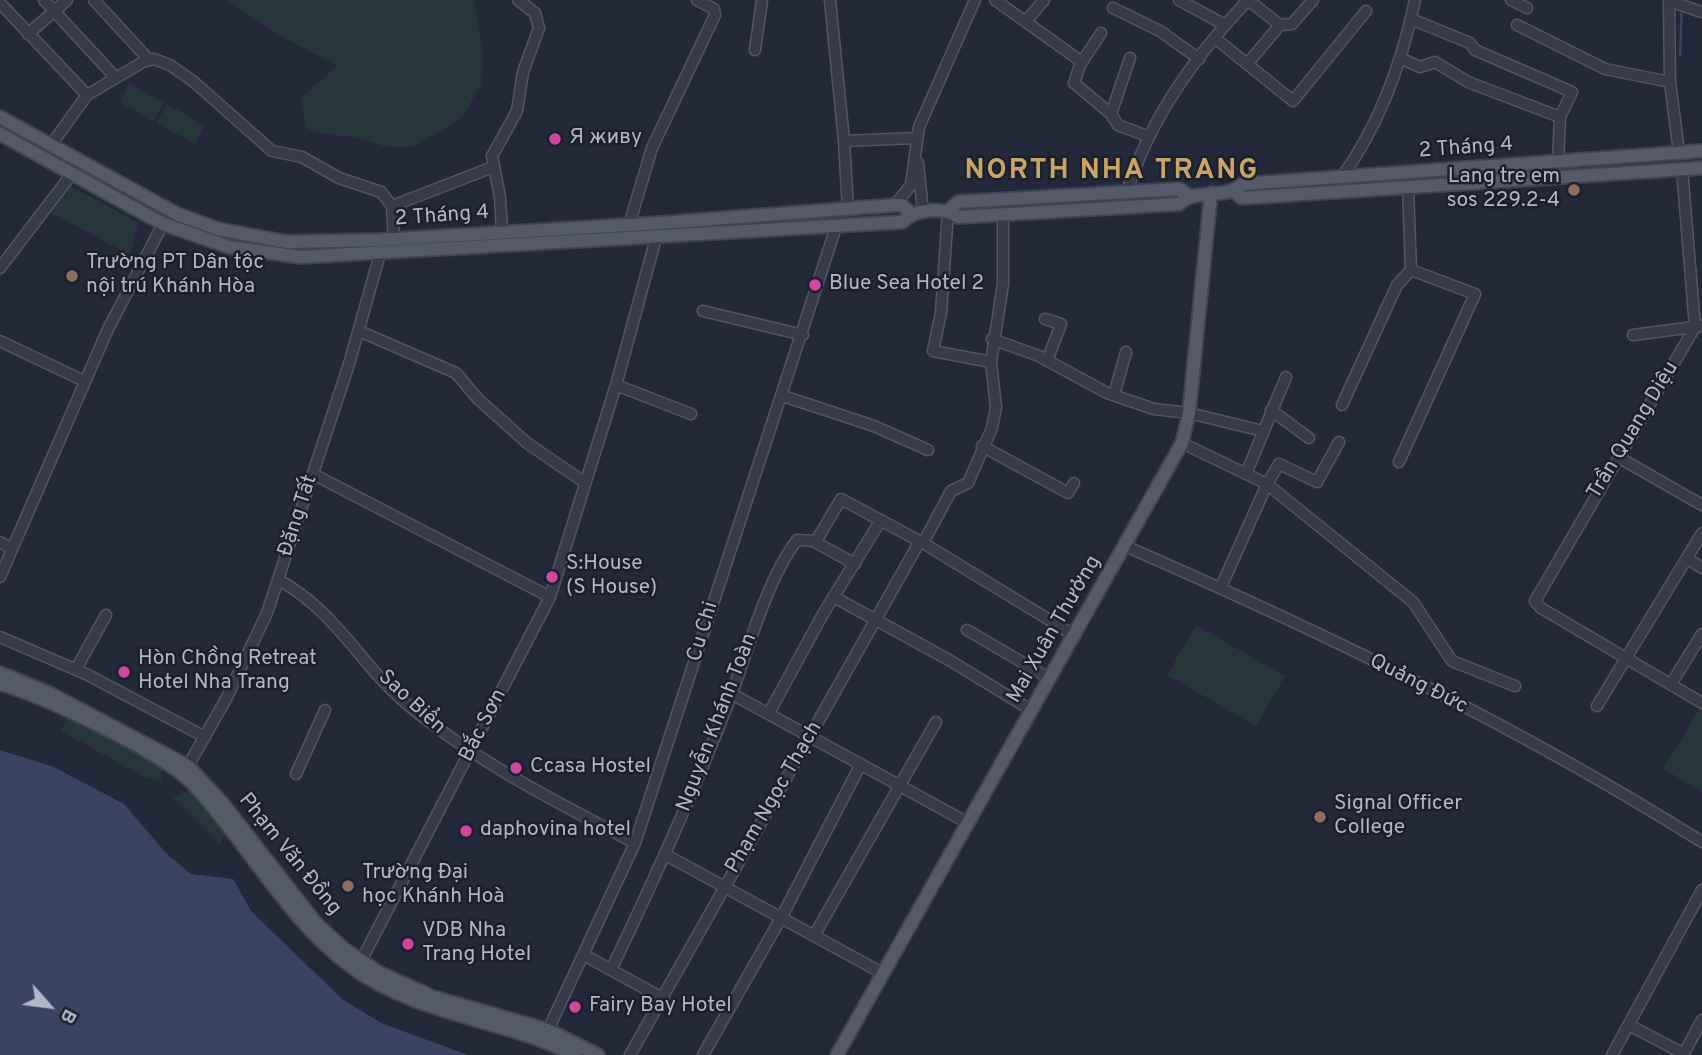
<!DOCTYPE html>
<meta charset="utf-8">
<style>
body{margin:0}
#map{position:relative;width:1702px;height:1055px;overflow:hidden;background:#232938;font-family:Overpass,sans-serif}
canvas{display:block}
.north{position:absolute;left:14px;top:971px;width:70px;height:70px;-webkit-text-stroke:5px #1c202d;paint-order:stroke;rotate:118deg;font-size:19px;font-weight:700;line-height:28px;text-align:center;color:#b2b6c5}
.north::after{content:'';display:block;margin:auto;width:24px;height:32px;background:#b2b6c5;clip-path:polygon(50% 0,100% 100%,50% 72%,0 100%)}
</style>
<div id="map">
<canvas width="1702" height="1055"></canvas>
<div class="north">B</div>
</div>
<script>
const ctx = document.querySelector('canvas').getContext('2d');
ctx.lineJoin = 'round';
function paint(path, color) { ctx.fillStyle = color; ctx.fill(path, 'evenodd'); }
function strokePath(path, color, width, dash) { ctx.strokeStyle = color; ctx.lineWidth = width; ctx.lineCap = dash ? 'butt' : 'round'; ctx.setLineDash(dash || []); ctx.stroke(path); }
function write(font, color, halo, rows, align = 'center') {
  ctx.font = font + ' Overpass,sans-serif'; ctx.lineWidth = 5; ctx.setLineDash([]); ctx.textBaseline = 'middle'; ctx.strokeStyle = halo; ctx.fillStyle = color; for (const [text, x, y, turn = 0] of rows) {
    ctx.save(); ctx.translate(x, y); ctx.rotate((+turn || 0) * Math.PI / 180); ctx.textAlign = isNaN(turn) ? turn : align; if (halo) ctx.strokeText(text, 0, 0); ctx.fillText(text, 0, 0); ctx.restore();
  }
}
const green = new Path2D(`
 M225,0H474L483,53L481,86L461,118L414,147H386L357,137L328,135L305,128L301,97L337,66L277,34Z
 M129,83L164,103L153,122L120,102Z
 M167,104L204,125L195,144L156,123Z
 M70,186L139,223L130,255L48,211Z
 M1196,625L1285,676L1256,726L1167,675Z
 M1700,708L1702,709V793L1663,768Z
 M68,716L162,765L161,782L144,777L61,731Z
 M192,788L227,831L220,845L173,798Z`);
const water = new Path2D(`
 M0,750L54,767L124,804L166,853L191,874L233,879L251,911L342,999L381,1023L468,1055H0Z`);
const stream = new Path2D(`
 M1680,56L1682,0`);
const minor = new Path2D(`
 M44,0L115,77
 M94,0L149,60
 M830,0L844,141L916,138
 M995,0L1082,62
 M1179,0L1225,25
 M1248,0L1280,25L1248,63
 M1511,0L1527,8
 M1669,0L1670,82L1679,152
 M1669,1L1702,12
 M0,3L87,95
 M1113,8L1160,31L1199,59
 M1411,19L1470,43L1475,50L1572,92L1560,117L1558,162
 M1027,20L1044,0
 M1280,25L1292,24L1313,0
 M1517,25L1605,69L1670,82
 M1101,33L1080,65L1074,83L1111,114L1118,125L1147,136
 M28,34L67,0
 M1216,39L1293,101L1366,11
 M755,50L762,0
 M1400,58L1420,67L1435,62L1468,82L1560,117
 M1111,114L1130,58
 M844,141L848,209
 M51,145L87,95L143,62L154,59L170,65L194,82L272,151L302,157L339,178L381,192L392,206L394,239
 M918,163L923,212
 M1682,169L1695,327L1535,601L1541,608L1702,703
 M1342,177C1379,125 1402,63 1415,0
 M1127,192C1150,118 1195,56 1248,0
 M895,205L911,185L919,127L975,0
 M392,206L493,167
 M948,211L941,313L933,351L991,362
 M629,225L652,148L715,15L714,9L697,0
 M502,232L500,197L492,156L517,111L523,72L539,28L535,13L518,0
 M0,268L71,175
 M703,311L803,335
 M1045,319L1061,324L1047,361
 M359,331L456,373L477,398L527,443L584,482
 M1633,335L1702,326
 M992,339L1039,356L1107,393L1154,409L1189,413L1263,431
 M0,341L84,381
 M616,385L691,414
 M1114,395L1126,352
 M783,396L874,426L928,450
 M1342,405L1397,285L1411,270
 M1271,410L1309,438
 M1182,443L1267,484L1413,602L1452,661L1515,686
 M982,446L1068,493L1074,483
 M1618,457L1702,505
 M1399,462L1475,294L1411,270L1408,187
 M313,474L550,597
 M1246,474L1286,377
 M0,542L12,549
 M815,542L855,564
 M923,543L951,491L968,483L992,428L996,407L991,362L1003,284V214
 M1125,546C1323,632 1519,727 1702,842
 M1687,558L1702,568
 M0,577L108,329L163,224
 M279,580C338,613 360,665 408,705C477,762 556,802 635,843
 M1221,587L1267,484L1279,464L1317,482L1339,442
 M834,597L949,660L1031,710
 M967,630L1049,678
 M0,637L86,674L205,737
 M76,669L106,615
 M1671,684L1702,634
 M732,694L968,823
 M1597,706L1702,533
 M769,713L823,614L881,520
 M188,766L226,699L267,613L349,364L380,254
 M296,774L325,710
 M666,855L884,974
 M815,934L936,722
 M584,955L664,999
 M361,961L550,597L616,385L656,238
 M611,970C654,880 695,790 731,696C748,650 767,579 797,540L816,541L841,499L923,543L1074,635
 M1629,1025L1684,1054
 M548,1030L635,843L837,224
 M630,1055L920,541
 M703,1055L781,918L861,764
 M1612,1055L1702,890
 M1683,1055L1702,1020`);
const major = new Path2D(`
 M0,117L177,214L218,229L287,242L380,240L660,223L895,205H902L911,213
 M0,134L163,224L229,247L301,257L902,222C916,208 942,207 959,217L1179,204C1197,187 1225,201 1242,184L1702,151
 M1235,192L1242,198L1702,168
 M948,211L958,202L1179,189L1188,195
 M0,673L49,693L188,766L224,805L315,922L343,948L378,972L433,997L548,1030L598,1055
 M0,684C41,694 165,754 193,784C248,843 286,919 353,968C419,1016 503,1019 575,1055
 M837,1055L1182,443L1189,413L1211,193`);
const markers = [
 [555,139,7,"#d1479c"],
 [1574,190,7,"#8d6e63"],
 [72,276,7,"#8d6e63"],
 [815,285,7,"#d1479c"],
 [552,577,7,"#d1479c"],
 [124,672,7,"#d1479c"],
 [516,768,7,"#d1479c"],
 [1320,817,7,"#8d6e63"],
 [466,831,7,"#d1479c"],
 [348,886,7,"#8d6e63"],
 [408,944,7,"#d1479c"],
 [575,1007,7,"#d1479c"]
];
const poiNames = [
 ["Я живу",569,139],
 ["Lang tre em",1560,178,"right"],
 ["sos 229.2-4",1560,202,"right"],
 ["Trường PT Dân tộc",86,264],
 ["nội trú Khánh Hòa",86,288],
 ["Blue Sea Hotel 2",829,285],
 ["S:House",566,565],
 ["(S House)",566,589],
 ["Hòn Chồng Retreat",138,660],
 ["Hotel Nha Trang",138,684],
 ["Ccasa Hostel",530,768],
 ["Signal Officer",1334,805],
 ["College",1334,829],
 ["daphovina hotel",480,831],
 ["Trường Đại",362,874],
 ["học Khánh Hoà",362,898],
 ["VDB Nha",422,932],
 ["Trang Hotel",422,956],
 ["Fairy Bay Hotel",589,1007]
];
const streetNames = [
 ["2 Tháng 4",1466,149,-4],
 ["2 Tháng 4",442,217,-4],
 ["Trần Quang Diệu",1634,431,-59],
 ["Đặng Tất",299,516,-72],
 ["Mai Xuân Thưởng",1055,630,-60],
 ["Cu Chi",704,632,-73],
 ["Quảng Đức",1418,685,27],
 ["Sao Biển",411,703,43],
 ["Nguyễn Khánh Toàn",718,723,-69],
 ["Bắc Sơn",484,726,-63],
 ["Phạm Ngọc Thạch",775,798,-60],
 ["Phạm Văn Đồng",289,855,51]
];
const districtNames = [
 ["NORTH NHA TRANG",1112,172]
];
paint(green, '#26363a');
paint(water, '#3a4460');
strokePath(stream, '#3a4460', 2.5);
strokePath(minor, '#525663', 13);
strokePath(major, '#404452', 16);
strokePath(minor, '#373b49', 10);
strokePath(major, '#555a69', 12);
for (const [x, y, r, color] of markers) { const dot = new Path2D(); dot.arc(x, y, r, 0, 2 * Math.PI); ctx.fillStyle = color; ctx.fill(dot); strokePath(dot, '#1c202d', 2.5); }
write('21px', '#b2b6c5', '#1c202d', poiNames, 'left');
write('21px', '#b2b6c5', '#1c202d', streetNames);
ctx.letterSpacing = '2px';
write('bold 28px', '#caa367', '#1c202d', districtNames);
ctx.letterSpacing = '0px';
</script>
